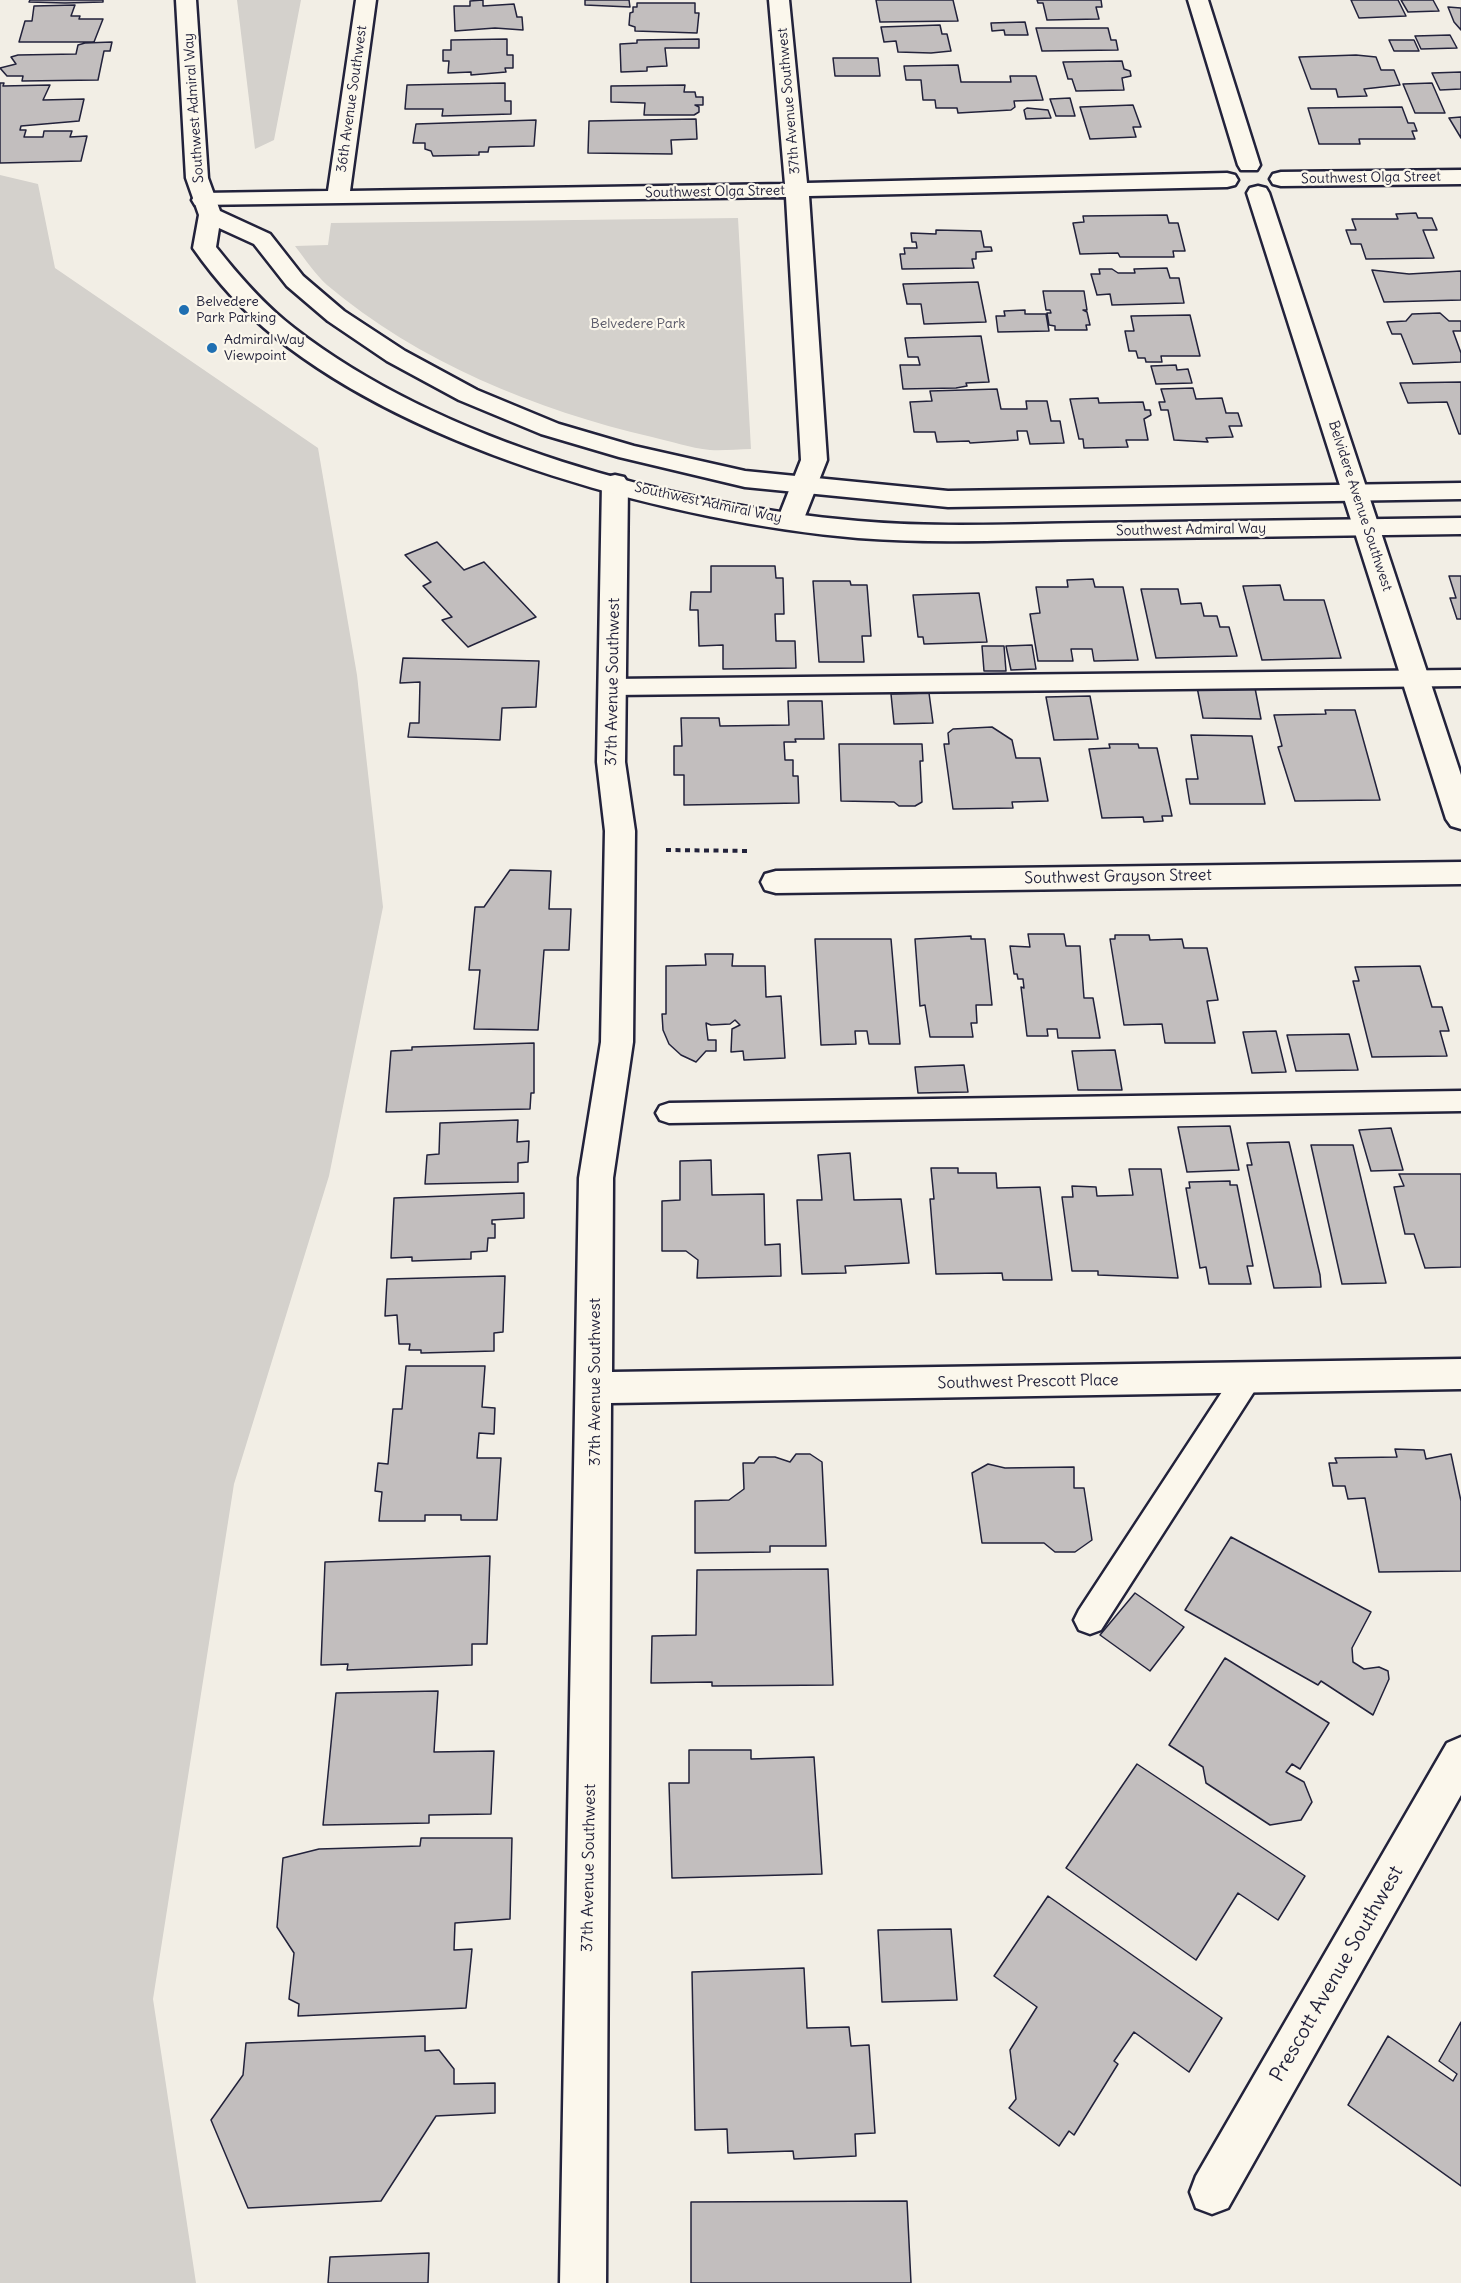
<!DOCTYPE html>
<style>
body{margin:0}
canvas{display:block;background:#f2eee5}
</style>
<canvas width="1461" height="2283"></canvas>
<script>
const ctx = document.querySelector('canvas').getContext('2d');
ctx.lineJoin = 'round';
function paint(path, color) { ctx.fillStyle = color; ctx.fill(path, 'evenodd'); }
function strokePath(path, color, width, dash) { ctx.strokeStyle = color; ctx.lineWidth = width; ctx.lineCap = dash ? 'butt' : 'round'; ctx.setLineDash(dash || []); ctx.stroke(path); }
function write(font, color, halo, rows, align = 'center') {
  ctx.font = font + ' Delius,sans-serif'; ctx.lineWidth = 4.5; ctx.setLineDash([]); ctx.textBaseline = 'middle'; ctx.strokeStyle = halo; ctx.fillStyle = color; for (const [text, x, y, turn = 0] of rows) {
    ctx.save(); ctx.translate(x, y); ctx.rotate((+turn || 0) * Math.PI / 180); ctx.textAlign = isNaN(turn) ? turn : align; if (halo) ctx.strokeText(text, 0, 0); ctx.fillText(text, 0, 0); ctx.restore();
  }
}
const green = new Path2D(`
 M237,0H301L274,140L255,149Z
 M0,175L38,184L55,268L318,448L357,675L383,907L329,1176L234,1484L153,1999L196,2283H0Z
 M738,218L751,449C737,449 723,451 710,450C690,448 670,441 652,437C536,410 418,362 327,285C315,274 305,259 295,246L328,245L331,223Z`);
const building = new Path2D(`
 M30,0H103V2L65,3L29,2Z
 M483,0V6L514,4L517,17H522L523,30L495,28L455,31L454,6H470V1Z
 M585,0H629L630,7L585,5Z
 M876,0H953L958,21L880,22Z
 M1037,0H1101L1102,7H1096L1099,19L1047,20L1043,3H1038Z
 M1351,0H1398L1406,16L1359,18Z
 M1401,0H1433L1439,11L1408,12Z
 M637,3H695V13H699L697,33L635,31V27L629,25L630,13L633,12V7H637Z
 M75,5L71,16H80L79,19H103L94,42H19L25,21H32L34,6Z
 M1448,7L1461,8V30L1454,22Z
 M1025,22L1028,35H1005L1004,30L992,31L991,23Z
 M940,25L942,34H947L951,51L931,53L898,52L896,41L884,42L881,27Z
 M1036,28H1108L1111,40H1116L1118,50L1042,51Z
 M1450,35L1457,48L1421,49L1415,36Z
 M507,39V55H513V68H505L506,72L471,75V72L448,73L449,61H443V50H451V40Z
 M699,39V48H665L667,66L647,67V71L621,72L620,44L637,43V40Z
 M1389,40H1414L1419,51H1394Z
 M112,42L110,51H104L98,80L22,81L23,76H7L0,68L16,64L11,57L18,55L76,54L78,45L85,43Z
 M1356,55L1376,57L1381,70H1394L1400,85L1364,89L1367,96L1338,97L1336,89H1311L1299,57Z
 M833,58H878L880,76H835Z
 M1122,61L1124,69L1130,71L1131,76L1122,78L1124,90L1076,91L1072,79H1068L1063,62Z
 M958,65L961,82H1011L1010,76H1036L1043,100L1014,101L1015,107L1011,110L958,113L957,108H936L935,100H923L921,80H906L904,66Z
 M1461,72V89L1440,90L1432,73Z
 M0,83H4L3,86L50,85L43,100L84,99L79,121L21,126L20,130H26L24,137H43L44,131H72L70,137L87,136L81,161L0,163Z
 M505,83V101H511V114L442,116L443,109H405L407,85Z
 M1432,83L1445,113H1415L1403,84Z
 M685,85L684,92H695L696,97H703V105H695L699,107V112L694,115H644L645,103L611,102V86Z
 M1070,98L1075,116H1056L1050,99Z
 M1133,105L1141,127H1133L1136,137L1090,139L1080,107Z
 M1402,107L1408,123H1414L1417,131H1412L1415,139H1359L1360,144H1319L1308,108Z
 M1027,108L1048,110L1051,118L1026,119L1024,110Z
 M1461,117V138L1449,118Z
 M696,119L697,139L671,140L672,154L588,153L589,121Z
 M536,120L534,146L489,147L488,152H479V155L433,156L431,151L425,149V143H413L416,124Z
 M1416,213L1418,218H1432L1437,230H1423L1434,258L1366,259L1361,244H1351L1346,230H1356L1352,219H1398L1396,214Z
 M1167,215L1169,223H1178L1185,251H1173L1174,257H1120L1118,253L1080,254L1073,223L1084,222L1083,216Z
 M936,230L981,231L984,247H991L992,251L976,252V259H972L974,268L902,269L900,254H905L904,248H917L916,242H912L911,233L936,234Z
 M1167,268L1170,278H1179L1184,303L1112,305L1110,294L1097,295L1091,274H1100L1099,269H1112L1118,273H1135L1134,269Z
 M1372,270L1409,274L1461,271V300L1384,302Z
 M978,282L986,322L924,324L921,304H907L903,284Z
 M1043,291H1084L1087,310H1083L1087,312L1090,325H1086L1087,330H1055V326L1049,325L1047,313H1051L1050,310H1046Z
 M1025,310V314H1046L1049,331L998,332L996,316H1005L1004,311Z
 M1440,313L1449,321H1461V331H1453L1461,353V362L1413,364L1401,334H1392L1387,322L1406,321L1412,314Z
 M1190,315L1200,356H1161L1162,362H1146L1145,358H1138L1136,351H1129L1125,331H1134L1131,316Z
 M981,336L989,382L966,383L967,386L956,388L903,389L900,365H920L918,357H908L905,338Z
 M1176,365L1177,370L1188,369L1192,383L1156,384L1151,366Z
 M1461,382V434H1459L1447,402L1408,403L1400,383Z
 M1193,388L1196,399L1222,398L1226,413H1238L1242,426H1229L1233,437L1206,438L1208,442L1174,440L1168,410H1161L1159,402H1165L1161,389Z
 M997,389L1001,409H1027L1026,401H1047L1051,421H1060L1064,443L1030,444L1027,431H1017L1018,440L970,443L969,441L937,442L935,432H914L910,402L932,401L930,391Z
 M1098,398L1099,403L1143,402L1145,410H1150L1151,415L1144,419L1148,440H1126L1128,447L1084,448L1083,439H1079L1070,399Z
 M437,542L464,570L484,562L536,617L468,647L442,620L452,617L423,586L431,582L405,555Z
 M711,566H775L776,578H783L784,614H775L776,641H795L796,668L723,669V645L699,646L698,610H690L691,592H711Z
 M1449,576H1461V619H1457L1450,598H1456Z
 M1093,579L1095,587H1123L1138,660L1094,661L1092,649H1071L1073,661H1038L1030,614L1040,613L1036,587H1068L1067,580Z
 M813,581H850L851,585H867L871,636H862L864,662H819Z
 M1280,585L1284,600H1324L1341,658L1262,660L1243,586Z
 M1141,589H1178L1181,604L1201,603L1204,616H1217L1220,627H1229L1237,656L1156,658Z
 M979,593L987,642L924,644L923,637H918L913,595Z
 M1032,645L1036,669L1011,670L1006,646Z
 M982,646H1004L1006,671H984Z
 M403,658L539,661L536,707L502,708L500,740L408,737L410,723H419L420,682L400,683Z
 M1197,687L1255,688L1261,719L1203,718Z
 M929,693L933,723L894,724L891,694Z
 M1090,696L1098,739L1054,740L1046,697Z
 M788,701H822L824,739H795L796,742H784L785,760H793V776H798L799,803L684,805V775H674V746H682L681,718H719L720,726L789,725Z
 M1325,710H1355L1380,800L1295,801L1278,747L1282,746L1274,715L1326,714Z
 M992,727L1012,740L1016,758H1040L1048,801L1012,802L1013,808L953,809L944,744H949L948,733L953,729Z
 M1191,735L1252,736L1265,804H1190L1186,779H1198Z
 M839,744H922L923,761H920L922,802L915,806H899L894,802L841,801Z
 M1109,744H1138L1139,748H1157L1172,816H1162L1163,821L1144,822L1143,817L1102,818L1089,749L1110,748Z
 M510,870L551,871L549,909H571L569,950H544L538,1030L474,1029L480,970H469L475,907H484Z
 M1028,934H1064L1066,946H1080L1084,998H1093L1100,1038H1058L1057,1029H1047L1048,1036H1027L1021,987L1024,988L1023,979H1018L1017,974H1014L1010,946L1030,947Z
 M1115,935H1149L1150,940L1182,939L1184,948H1207L1218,1000L1207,1001L1215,1043H1165L1162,1024L1124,1025L1110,939H1115Z
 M971,936V939H985L992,1005H976L977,1023H971L973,1037H930L925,1005L920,1006L915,939Z
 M815,939H891L900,1044H869L867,1031H855L856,1044L821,1045Z
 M705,954H733L732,966H765L766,997L781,996L785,1058L744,1060L743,1051L731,1052L732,1029L740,1025L735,1020L730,1024L711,1025L706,1023L708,1040H716V1051H706L696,1062L681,1055L669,1044L663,1030L662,1014H666V966L706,965Z
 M1420,966L1432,1007H1442L1449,1031H1440L1447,1056L1372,1057L1353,981H1359L1355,967Z
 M1276,1031L1286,1072L1252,1073L1243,1032Z
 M1349,1034L1358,1070L1296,1071L1287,1035Z
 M534,1043V1093H531L530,1109L386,1112L391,1051L412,1050V1047Z
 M1115,1050L1122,1090H1078L1072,1051Z
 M964,1065L968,1092L918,1093L915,1067Z
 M518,1120L517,1142L529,1141L528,1162L518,1163V1182L425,1184L427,1155L439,1154L440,1123Z
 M1230,1126L1239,1170L1187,1172L1178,1127Z
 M1391,1128L1403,1170L1371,1171L1359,1130Z
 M1289,1142L1320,1275L1321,1287L1274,1288L1247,1165H1252L1247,1143Z
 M1311,1145H1353L1386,1283L1342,1284Z
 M850,1153L854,1200L901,1199L909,1263L845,1266L846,1273L802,1274L797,1200H822L818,1155Z
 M711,1160L712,1195L764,1194L765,1245L780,1244L781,1276L697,1278L698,1260L686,1251H662V1201L680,1200V1161Z
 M931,1168H958V1173H996L997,1188L1040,1187L1052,1280H1003L1002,1273L936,1274L930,1199H934Z
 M1129,1169H1161L1178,1278L1098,1275V1271H1072L1062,1197H1073L1072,1186L1096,1187L1097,1196L1133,1195Z
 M1399,1174H1461V1267L1425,1268L1414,1234H1405L1394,1187L1404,1186Z
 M1230,1181V1185H1237L1253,1266H1247L1251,1284H1209L1206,1267L1200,1268L1186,1188H1190L1189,1182Z
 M524,1193V1218L492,1220V1224H495V1238H488L487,1251L471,1252V1259L412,1261V1257L391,1258L394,1198Z
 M505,1276L503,1332L494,1333V1351L421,1353V1350H409L410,1344H399L397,1315L385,1316L387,1279Z
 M406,1366H485L482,1407L495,1408L494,1434L479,1433L477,1458H501L497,1520H461V1515H425V1521H379L382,1492L375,1491L378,1463L388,1464L393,1409H402Z
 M1395,1449L1424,1450L1426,1459L1451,1454L1461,1501V1571L1379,1572L1365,1498L1348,1499L1345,1486H1333L1329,1463H1337L1335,1458L1397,1457Z
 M796,1454H810L822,1462L826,1546H770V1552L695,1553V1501L729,1500L744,1489L743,1463H754L759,1457H775L790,1462Z
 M988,1464L1005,1468L1074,1467V1488H1084L1092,1540L1075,1552H1055L1044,1543H982L972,1473Z
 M1231,1537L1371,1612L1352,1648L1353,1662L1364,1669L1379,1667L1388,1671L1389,1679L1373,1715L1321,1681L1318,1685L1185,1610Z
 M490,1556L487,1644H472V1665L347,1670L348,1664L321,1665L325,1562Z
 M828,1569L833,1685L712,1686V1682L651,1683L652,1636L696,1635L697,1570Z
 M1135,1593L1184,1627L1150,1671L1100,1635Z
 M1225,1658L1329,1723L1300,1769L1292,1764L1286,1772L1304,1782L1312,1802L1301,1820L1270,1825L1206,1783L1203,1767L1169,1745Z
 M438,1691L434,1752L494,1751L491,1814L429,1815V1823L323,1825L336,1693Z
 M689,1750H751V1759L814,1757L822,1874L672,1878L669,1783H689Z
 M1137,1764L1305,1876L1278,1920L1238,1893L1196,1960L1066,1868Z
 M421,1838H512L510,1919L455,1923L454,1950L472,1949L466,2008L298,2016L299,2004L289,1999L294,1953L277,1927L283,1858L319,1849L420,1846Z
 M1048,1896L1222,2018L1189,2072L1134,2032L1114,2061L1118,2064L1074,2135L1069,2131L1059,2146L1009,2108L1016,2099L1010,2050L1037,2007L994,1976Z
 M951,1929L957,2000L882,2002L878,1930Z
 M804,1968L807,2028L849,2027L851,2046L869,2045L875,2133L855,2134L856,2156L794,2159L793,2151L728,2153L727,2129L695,2130L692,1972Z
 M1461,2022V2186L1348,2105L1388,2036L1453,2081L1457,2074L1439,2061Z
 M425,2036V2051L439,2050L454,2069V2084L495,2083V2113L436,2116L381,2201L248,2208L211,2120L243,2075L246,2043Z
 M907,2201L911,2283H691V2202Z
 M429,2253L428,2283H328L330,2257Z`);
const path = new Path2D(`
 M666,850L751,851`);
const service = new Path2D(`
 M1461,670V686L612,695L604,692L601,687L604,682L612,679Z
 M1461,1091V1111L669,1123L660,1120L656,1113L660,1106L669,1103Z
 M1247,1366L1257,1369L1262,1378L1257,1387L1101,1630L1090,1634L1079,1630L1074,1620L1079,1610L1237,1369Z`);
const minor = new Path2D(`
 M356,0H376L350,191L785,184L769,0H789L807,183L1227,173L1235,175L1238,180L1235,185L1227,187L809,196L827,460L803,521L799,527L790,529L781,527L777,521L801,460L786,197L195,205L192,200L195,195L203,193L328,191Z
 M1188,0H1208L1260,165L1257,170H1241L1238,165Z
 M1461,170V184L1281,186L1273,184L1270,179L1273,174L1281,172Z
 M1258,186L1266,188L1269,193L1461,775V829L1451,826L1446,819L1247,193L1250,188Z
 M615,475L624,477L628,483L625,762L635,831L633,1042L613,1178L612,1372L1461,1359V1389L611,1403L606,2283H560L579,1178L601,1042L605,831L597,762L602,483L606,477Z
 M1461,862V884L776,893L765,890L761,882L765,874L776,871Z
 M1461,1737V1795L1228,2208L1212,2214L1196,2208L1190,2192L1196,2176L1447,1743Z`);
const primary = new Path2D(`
 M176,0H196L208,178L220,211L270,234L303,276L344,311L405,351L477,390L559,424L634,446L745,471L948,491L1461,483V499L948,507L745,487L619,457L541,434L459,400L387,361L328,321L287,286L254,244L219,228L216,247C239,276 264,305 294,328C442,443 673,505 858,521C935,528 1012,524 1090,523C1214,521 1337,520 1461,518V534C1337,536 1213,537 1088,539C1012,540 935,544 858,538C674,522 421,454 275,337C244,312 216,281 193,248L199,215L186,178Z`);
const markers = [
 [184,310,6,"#1f6fb2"],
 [212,348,6,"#1f6fb2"]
];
const farStreetnames = [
 ["36th Avenue Southwest",352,99,-82],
 ["37th Avenue Southwest",789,101,-95],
 ["Southwest Admiral Way",194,108,-94],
 ["Southwest Olga Street",1371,178,-1],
 ["Southwest Olga Street",715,192,-1],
 ["Southwest Admiral Way",708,503,12],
 ["Belvidere Avenue Southwest",1360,506,72],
 ["Southwest Admiral Way",1191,530,-1]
];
const farPoinames = [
 ["Belvedere",196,302],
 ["Park Parking",196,318],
 ["Admiral Way",224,340],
 ["Viewpoint",224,356]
];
const farParknames = [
 ["Belvedere Park",638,324]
];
const streetNames = [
 ["37th Avenue Southwest",613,682,-89],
 ["Southwest Grayson Street",1118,877,-1],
 ["37th Avenue Southwest",595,1382,-90],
 ["Southwest Prescott Place",1028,1382,-1],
 ["37th Avenue Southwest",589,1868,-89]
];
const nearStreetnames = [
 ["Prescott Avenue Southwest",1337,1974,-60]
];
paint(green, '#d4d1cc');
paint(building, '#c2bebe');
strokePath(building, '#22223b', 1.5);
strokePath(service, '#22223b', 5);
strokePath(minor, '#22223b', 5);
strokePath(primary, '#22223b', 5);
strokePath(path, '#22223b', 4, [5, 4.5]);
paint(service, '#fbf7ec');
paint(minor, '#fbf7ec');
paint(primary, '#fbf7ec');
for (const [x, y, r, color] of markers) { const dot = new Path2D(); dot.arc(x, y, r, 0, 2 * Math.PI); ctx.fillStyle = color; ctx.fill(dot); strokePath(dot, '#fbf7ec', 2); }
write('14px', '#22223b', '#fbf7ec', farStreetnames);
write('14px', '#22223b', '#fbf7ec', farPoinames, 'left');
write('14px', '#575766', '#fbf7ec', farParknames);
write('16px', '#22223b', '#fbf7ec', streetNames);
write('20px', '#22223b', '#fbf7ec', nearStreetnames);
</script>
